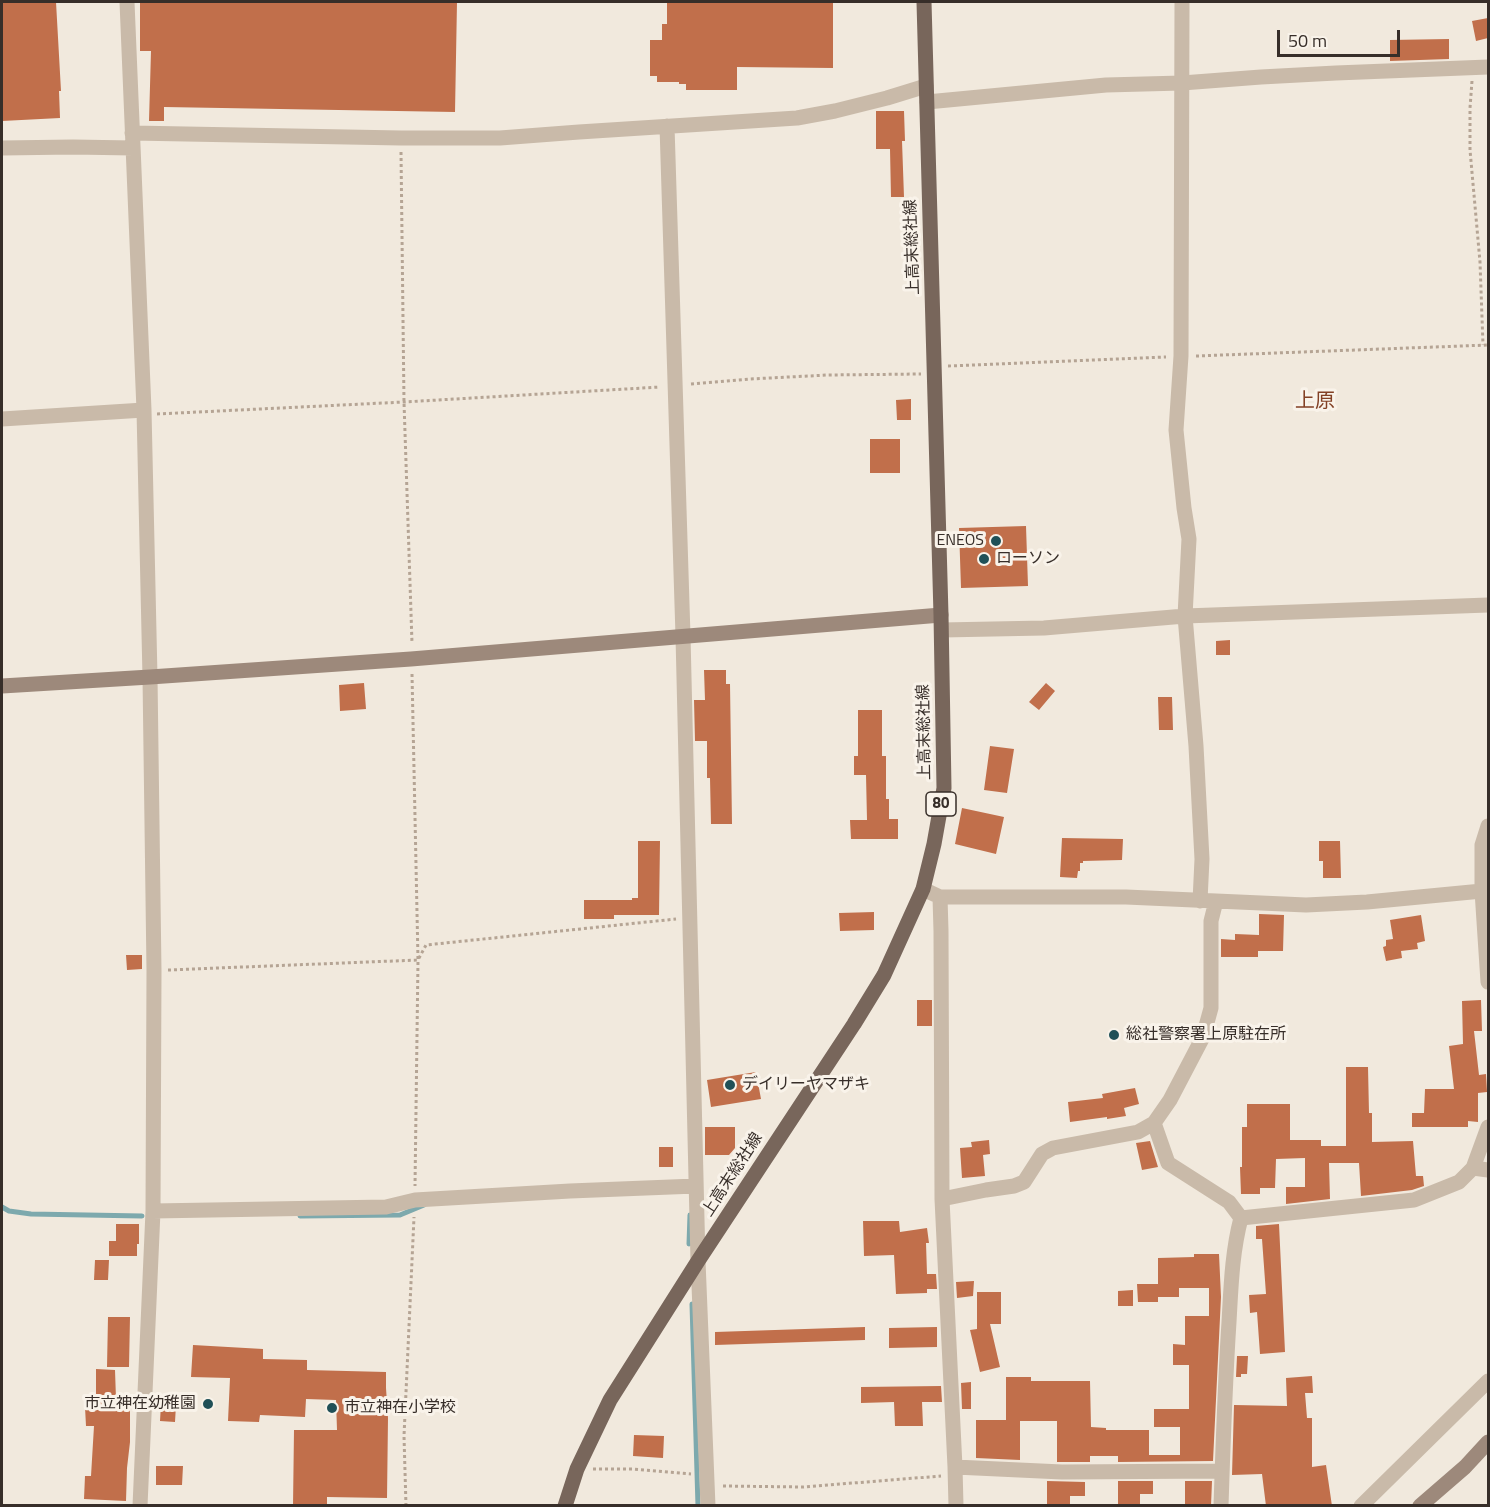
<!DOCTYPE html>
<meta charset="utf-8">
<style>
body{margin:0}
#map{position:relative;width:1490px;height:1507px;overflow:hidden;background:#f1e9dd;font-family:"Titillium Web",sans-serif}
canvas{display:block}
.frame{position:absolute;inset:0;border:3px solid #372e29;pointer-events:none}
.scale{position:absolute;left:1277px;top:30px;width:123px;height:27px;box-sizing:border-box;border:3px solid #372e29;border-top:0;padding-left:8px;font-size:18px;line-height:21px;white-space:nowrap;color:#372e29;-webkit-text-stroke:4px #f9f3ea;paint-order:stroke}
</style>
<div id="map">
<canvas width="1490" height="1507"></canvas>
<div class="frame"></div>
<div class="scale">50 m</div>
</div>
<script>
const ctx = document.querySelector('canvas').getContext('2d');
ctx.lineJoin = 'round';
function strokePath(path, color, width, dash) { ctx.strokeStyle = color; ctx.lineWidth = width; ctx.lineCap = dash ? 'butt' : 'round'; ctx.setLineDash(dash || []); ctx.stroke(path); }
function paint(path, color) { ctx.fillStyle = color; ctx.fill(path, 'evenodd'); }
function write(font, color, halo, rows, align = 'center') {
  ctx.font = font + ' "Titillium Web","Noto Sans JP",sans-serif'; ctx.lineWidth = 6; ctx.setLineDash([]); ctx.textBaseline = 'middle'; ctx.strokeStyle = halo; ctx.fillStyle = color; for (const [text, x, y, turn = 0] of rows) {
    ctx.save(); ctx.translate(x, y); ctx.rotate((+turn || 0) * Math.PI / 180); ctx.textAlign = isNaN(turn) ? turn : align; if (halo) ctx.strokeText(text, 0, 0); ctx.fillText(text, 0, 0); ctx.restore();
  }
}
const stream = new Path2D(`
 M2,1207L9,1211L31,1214L142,1216
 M300,1216L400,1215L424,1205
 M689,1244L690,1215
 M692,1304L698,1506`);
const building = new Path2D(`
 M2,2H56L61,91H59L60,118L2,121Z
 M140,2H457L455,112L164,107V121H149L151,51H140Z
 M667,2H833V68L737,67V90H686V84H679V82H657V76H650V40H662V24H667Z
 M1488,18V38L1476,41L1472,21Z
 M1449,39V59L1390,61V40Z
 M876,111H904L905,141H902L904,197H891L890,149H876Z
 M911,399V420H897L896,400Z
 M870,439H900V473H870Z
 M1026,526L1028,586L961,588L959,528Z
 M1230,640V655H1216V641Z
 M704,670H726V684H730L732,824H711L710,778H707V741H695L694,700H705Z
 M364,683L366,709L340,711L339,685Z
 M1046,683L1055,691L1039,710L1029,702Z
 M1158,697H1172L1173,730H1159Z
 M858,710H882V756H886V799H889V819H898V839H851L850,820H867L866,775H854V756H858Z
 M990,746L1014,749L1007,793L984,790Z
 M962,808L1004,817L996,854L955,844Z
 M1062,838L1123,839L1122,860L1083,861V863H1080V871H1078L1077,878L1060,877Z
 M638,841H660L659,915H614V919H584V900H632V898H638Z
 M1319,841H1340L1341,878H1323V861H1319Z
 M874,912V930L840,931L839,913Z
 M1259,914L1284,915L1283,951H1258V957H1221V939L1235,940V934L1259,935Z
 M1421,915L1425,941L1417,943L1418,949L1401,951L1402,958L1386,961L1383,947L1386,946V940L1393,939L1390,920Z
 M126,955H142V969L127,970Z
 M917,1000H932V1026H917Z
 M1481,1000L1482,1031H1474L1479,1075L1486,1074L1487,1092L1478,1093V1122L1468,1121V1127H1412V1113H1424L1425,1089H1454L1449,1046L1463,1044L1462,1001Z
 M1346,1067H1368L1369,1113H1372V1142L1413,1141L1416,1176H1423L1424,1186L1412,1190L1361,1196L1359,1163H1329L1330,1199L1286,1204V1187H1305V1158L1276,1159L1275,1188H1260V1194H1241L1240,1167H1242V1127H1247V1104H1290V1140H1321V1146H1346Z
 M756,1072L761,1099L711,1107L707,1080Z
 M1135,1088L1139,1104L1124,1108L1126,1116L1107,1119V1117L1070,1122L1068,1102L1103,1098L1102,1094Z
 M705,1127H735V1148L729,1155H705Z
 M989,1140L990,1154L983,1155L985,1176L962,1178L960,1148L972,1147L971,1142Z
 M1150,1141L1158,1167L1142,1170L1136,1143Z
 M659,1147H673V1167H659Z
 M863,1221H899L900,1232L927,1228L929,1243H926L927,1274H936L937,1289H927V1293L896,1294L894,1255L864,1256Z
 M116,1224H139V1244H137V1256H109V1241H116Z
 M1279,1224L1285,1352L1260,1354L1257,1312L1250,1313L1249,1295L1266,1294L1262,1239H1256V1226Z
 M1194,1254H1219L1221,1297L1213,1461L1118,1462V1456H1090V1462H1057V1421H1020V1460L976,1458V1420H1006V1377H1031V1381H1090L1091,1427L1106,1428V1430H1149V1455H1180V1427H1154V1409H1189V1365H1173V1344L1185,1345V1316H1209V1288H1179V1297H1158V1302H1138L1137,1284H1158V1258L1194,1257Z
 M95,1260H109L108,1280H94Z
 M974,1281L973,1296L957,1298L956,1282Z
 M1133,1290V1306H1118V1291Z
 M977,1292H1001V1324H990L1000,1367L980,1372L970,1330L977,1329Z
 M108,1317H130L129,1367H107Z
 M865,1327V1340L715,1345V1332Z
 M937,1327V1347L889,1348V1328Z
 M193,1345L263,1349V1359L307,1360V1370L386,1372V1388L388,1418L387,1498L327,1497V1506H293L294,1430H337L336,1400L306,1399L305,1417L260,1415L259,1422L228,1421L230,1378L191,1377Z
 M1237,1356H1248L1247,1374H1241V1377H1236Z
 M96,1369L115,1370L116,1399H130V1442L127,1468L126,1501L84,1499L85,1476H91L94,1426H86L85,1407H96Z
 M1312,1376L1313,1393H1305L1307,1418H1312V1467L1326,1465L1332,1506H1266L1262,1474L1232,1475L1234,1405L1287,1406L1286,1378Z
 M971,1382V1409H962L961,1383Z
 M941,1386L942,1402H922L923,1426H895L894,1402L861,1403V1387Z
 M161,1404L176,1405L175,1422L160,1421Z
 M634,1435L664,1436L663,1458L633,1456Z
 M156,1466H183L182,1485H156Z
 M1047,1481L1085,1482V1496H1070V1506H1047Z
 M1118,1481H1153V1494H1140V1506H1118Z
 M1185,1481H1212L1211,1506H1185Z`);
const path = new Path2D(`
 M1472,81L1470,108V150L1480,262L1483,345
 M401,152L404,402L412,643
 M1196,356L1488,345
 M948,366L1166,357
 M691,384L750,379L828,375L921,374
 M157,414L404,402L660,387
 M412,674L418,960L415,1186
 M168,970L418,960L426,945L676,919
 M593,1469H632L691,1474
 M723,1486L803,1487L941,1476
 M406,1506L404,1436L414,1217`);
const street = new Path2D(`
 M127,2L144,410L150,677L154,971L153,1211L140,1506
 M1182,2L1181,356L1176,430L1184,508L1189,539L1185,616L1196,746L1202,859L1200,901
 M927,102L1106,85L1182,83L1261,77L1336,73L1488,67
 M667,126L683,636L698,1261L708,1506
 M132,133L401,138H500L579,132L797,118L835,111L887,98L926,86
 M2,148L73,147L133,148
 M2,419L144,410
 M942,630L1044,628L1185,616L1488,605
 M1488,826L1482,845V891L1488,982
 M923,889L940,897L941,931L942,1199L955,1467L956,1506
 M940,897H1126L1306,905L1367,902L1482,891
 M1154,1123L1168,1163L1229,1202L1241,1218
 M1473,1168L1488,1170
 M942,1199L986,1190L1014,1186L1024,1182L1042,1154L1053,1148L1138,1132L1154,1123L1170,1100L1203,1037L1211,1008V921L1216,901
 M153,1211L386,1207L415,1200L570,1191L696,1186
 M955,1467L1062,1472L1222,1471
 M1221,1506C1223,1444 1225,1383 1229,1322C1231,1287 1232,1252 1241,1218L1414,1200L1459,1182L1473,1168L1488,1127
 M1361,1506L1488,1381`);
const secondary = new Path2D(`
 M2,686L150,677L411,659L941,615
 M1420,1506L1465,1467L1488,1442`);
const primary = new Path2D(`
 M565,1506L577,1469L610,1400L698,1261L854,1024L884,975L923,889L934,844L944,788L941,615L924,2`);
const markers = [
 [996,541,6,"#205057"],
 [984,559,6,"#205057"],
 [1114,1035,6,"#205057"],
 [730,1085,6,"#205057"],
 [208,1404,6,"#205057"],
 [332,1408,6,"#205057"]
];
const shields = [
 [941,804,30]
];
const shieldNames = [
 ["80",941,804]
];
const streetNames = [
 ["上高末総社線",913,247,-92],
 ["上高末総社線",925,732,-91],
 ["上高末総社線",733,1175,-57]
];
const poiNames = [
 ["ENEOS",984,541,"right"],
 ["ローソン",996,559],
 ["総社警察署上原駐在所",1126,1035],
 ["デイリーヤマザキ",742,1085],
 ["市立神在幼稚園",196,1404,"right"],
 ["市立神在小学校",344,1408]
];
const quarterNames = [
 ["上原",1315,402]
];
strokePath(stream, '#7da9ad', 5);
paint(building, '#c16f4b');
strokePath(path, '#b5a494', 3, [3, 3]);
strokePath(street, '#c9baa9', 15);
strokePath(secondary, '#9d897b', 15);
strokePath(primary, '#78665b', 15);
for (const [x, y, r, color] of markers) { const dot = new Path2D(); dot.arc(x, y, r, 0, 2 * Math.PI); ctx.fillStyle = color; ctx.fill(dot); strokePath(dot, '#f9f3ea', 2); }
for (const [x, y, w] of shields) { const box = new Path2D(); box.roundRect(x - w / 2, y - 12, w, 24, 4.5); ctx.fillStyle = '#f9f3ea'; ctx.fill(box); strokePath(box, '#372e29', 1.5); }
write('bold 15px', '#372e29', null, shieldNames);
write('16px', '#372e29', '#f9f3ea', streetNames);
write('16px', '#372e29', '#f9f3ea', poiNames, 'left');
write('20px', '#834125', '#f9f3ea', quarterNames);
</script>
